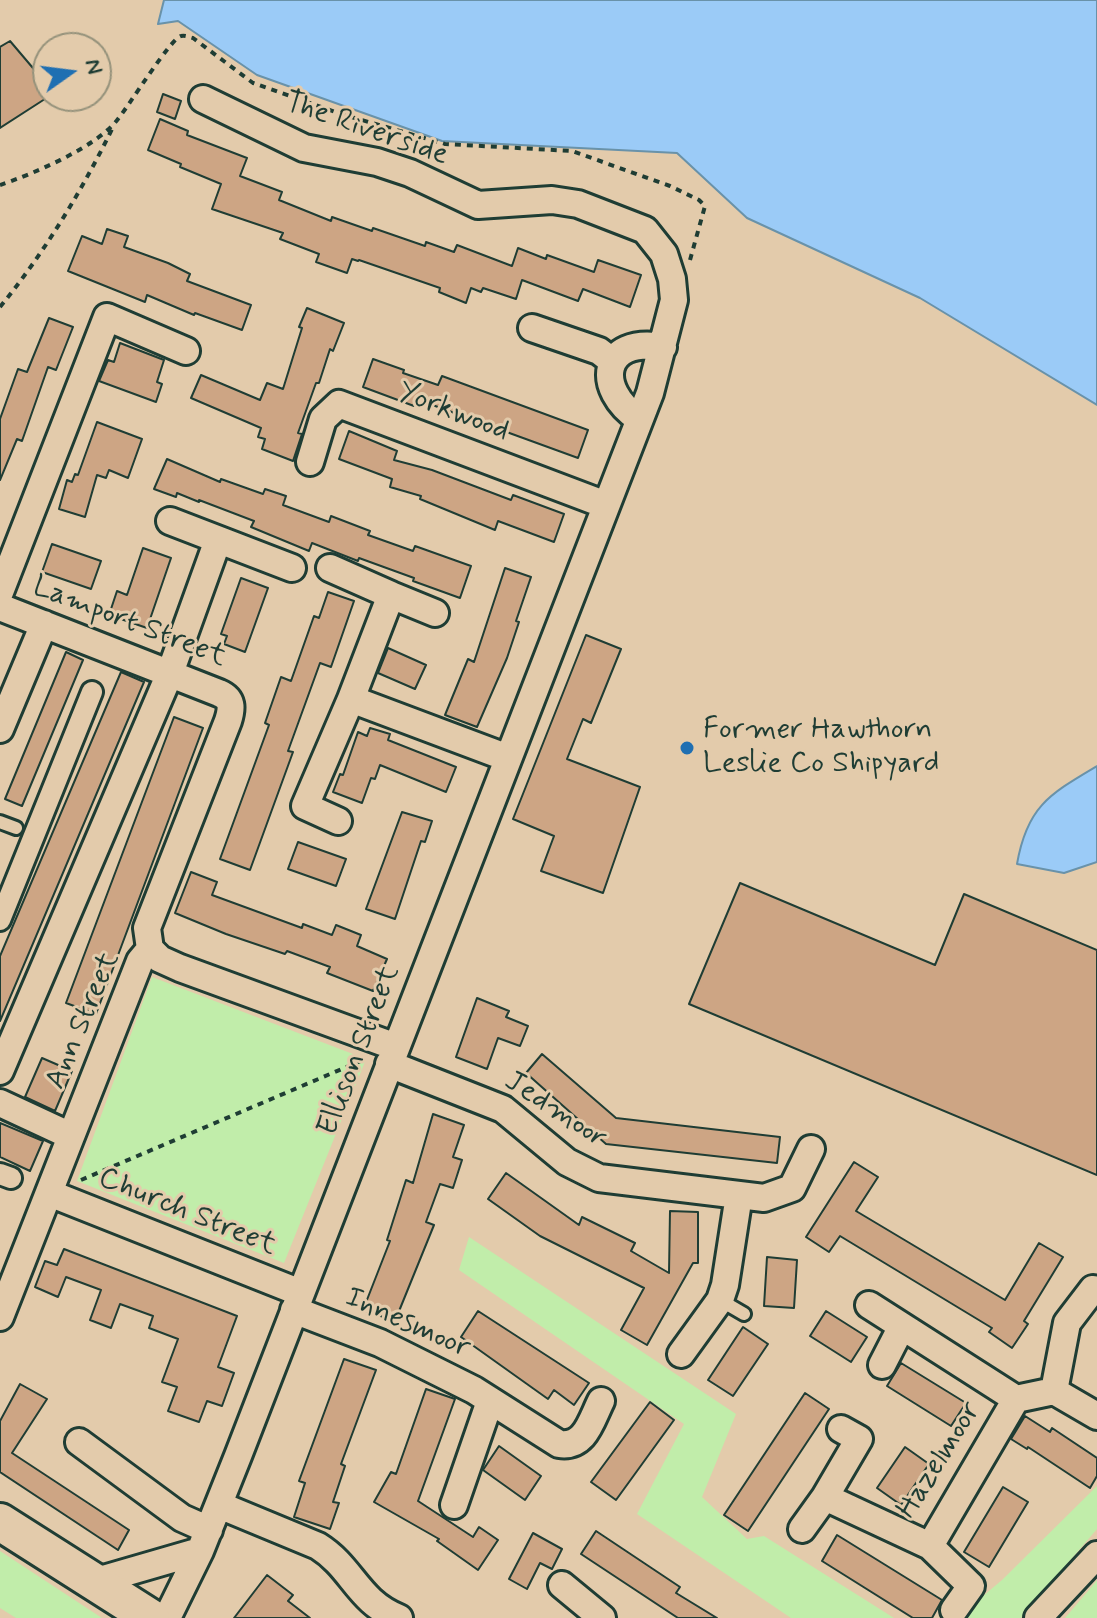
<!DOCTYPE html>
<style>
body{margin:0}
#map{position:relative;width:1097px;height:1618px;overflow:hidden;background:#e3cbab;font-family:Mynerve,sans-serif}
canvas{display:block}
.north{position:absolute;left:32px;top:32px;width:80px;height:80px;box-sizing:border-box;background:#e3cbab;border:2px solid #95927b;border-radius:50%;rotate:76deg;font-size:22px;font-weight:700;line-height:32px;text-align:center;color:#1f3d34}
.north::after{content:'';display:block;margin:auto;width:28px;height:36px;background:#1f6fb2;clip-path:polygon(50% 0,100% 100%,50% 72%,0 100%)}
</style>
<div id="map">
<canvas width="1097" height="1618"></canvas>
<div class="north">N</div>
</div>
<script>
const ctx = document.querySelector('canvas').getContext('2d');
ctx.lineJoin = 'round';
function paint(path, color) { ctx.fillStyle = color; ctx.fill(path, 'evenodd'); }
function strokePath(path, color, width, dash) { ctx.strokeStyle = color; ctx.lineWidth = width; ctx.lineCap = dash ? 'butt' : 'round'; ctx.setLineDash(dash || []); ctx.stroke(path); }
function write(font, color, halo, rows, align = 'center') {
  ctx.font = font + ' Mynerve,sans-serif'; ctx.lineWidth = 6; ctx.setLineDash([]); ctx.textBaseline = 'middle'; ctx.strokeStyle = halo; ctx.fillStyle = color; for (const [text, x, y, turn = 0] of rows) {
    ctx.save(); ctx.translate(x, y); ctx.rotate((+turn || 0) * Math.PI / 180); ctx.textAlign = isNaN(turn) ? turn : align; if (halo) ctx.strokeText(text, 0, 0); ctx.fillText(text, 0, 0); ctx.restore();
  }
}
const green = new Path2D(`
 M152,977L366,1059L284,1263L77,1181Z
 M469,1237L736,1414L702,1497L747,1539L764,1536L894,1618H791L637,1514L684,1424L459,1270Z
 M1097,1486V1529L1021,1618H957L1002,1580Z
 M0,1551L102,1618H16L0,1608Z
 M1097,1580V1618H1065L1094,1584Z`);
const water = new Path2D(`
 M164,0H1097V405L920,298L747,218L677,153L442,141L257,75L178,21L158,24Z
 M1097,766V862L1064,873L1017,864C1027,806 1050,794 1097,766Z`);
const building = new Path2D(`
 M10,41L38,74L48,67V97L0,128V47Z
 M163,94L181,101L175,119L157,112Z
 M160,119L188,131L187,135L247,158L240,176L282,192L279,200L331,221L332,217L372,231L373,228L425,246L426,242L454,252L457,245L512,266L518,248L546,259L547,255L594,272L598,260L641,275L630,307L583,289L578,301L522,280L516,299L483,288L481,292L471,288L466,303L439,292L440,288L359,260L358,261L352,259L347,273L316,262L319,254L280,239L283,233L212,209L221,184L180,167L181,164L148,150Z
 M107,229L128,236L124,247L168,263L190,274L187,281L251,305L242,330L195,313L194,315L147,295L145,302L68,271L82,236L102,244Z
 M307,308L344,323L333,351L330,349L319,383H316L298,433L302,434L293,461L262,449L265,439L258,437L261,428L191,398L201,375L260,400L267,383L283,389L302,328L299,327Z
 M49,318L73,327L56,370L48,367L22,441L17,439L0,480V419L18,369L27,372Z
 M120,343L164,360L157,382L162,384L156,402L99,381L108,360L114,362Z
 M373,359L404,370L403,373L438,385L442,376L588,430L578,458L416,399L414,406L363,387Z
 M97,422L142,439L128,478L109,470L106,478L97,475L85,517L59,509L67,480L72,482L75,474L78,475Z
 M349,431L397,451L394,460L432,470L511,500L513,495L564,514L554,542L498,521L495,530L420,499L421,496L390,487L392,479L339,459Z
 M167,459L220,482L221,479L263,494L265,489L286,496L283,505L329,522L331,516L370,531L368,535L413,551L415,546L471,566L460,598L413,581L414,578L359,558L358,561L312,543L309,551L251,527L254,521L199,500V502L177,493L176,497L154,489Z
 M52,544L101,561L91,589L42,572Z
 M143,548L171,558L147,628L109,615L117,591L127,595Z
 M505,568L531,577L516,621L519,622L507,658L477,727L445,715L468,659L474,662Z
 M241,578L268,588L245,652L224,644L227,636L221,634Z
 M328,592L354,601L331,667L320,663L288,751L293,752L250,870L220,859L269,725L265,723L281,677L291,681L314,616L319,618Z
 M586,635L621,649L591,723L583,719L567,759L640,787L603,893L541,871L554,836L513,819Z
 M388,648L426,665L415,689L378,673Z
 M66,652L83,660L22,806L5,799Z
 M121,672L144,682L0,1021V956Z
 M174,717L203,728L96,1014L66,1003Z
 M370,728L390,734L388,740L456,767L446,792L380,765L375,779L371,778L362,803L333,792L340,774L343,775L358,732L367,736Z
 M402,812L432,821L425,842L421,841L395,919L366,909Z
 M298,842L346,859L336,886L288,869Z
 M191,872L217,882L212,895L302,928L303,924L332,935L336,925L361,935L357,946L387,959L373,991L327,973L330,967L287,951L285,954L226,934L175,913Z
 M740,883L935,965L964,894L1097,950V1175L689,1004Z
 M477,998L509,1011L506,1017L528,1026L520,1046L498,1038L487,1069L456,1057Z
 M542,1054L616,1118L780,1137L777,1163L606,1144L526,1073Z
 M42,1058L72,1071L55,1111L25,1097Z
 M433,1114L464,1125L453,1157L462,1160L453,1188L440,1184L426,1222L434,1225L395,1321L363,1310L390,1241L387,1240L406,1180L413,1183Z
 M0,1123L43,1141L30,1171L0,1157Z
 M854,1162L878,1177L856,1211L1005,1300L1039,1243L1063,1257L1024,1321L1028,1324L1012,1348L989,1332L992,1328L840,1236L829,1252L806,1237Z
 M506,1173L579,1225L582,1217L635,1243L631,1251L669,1273L670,1211L698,1212V1263H693L647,1345L621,1330L644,1288L540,1236L488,1199Z
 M64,1249L237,1316L218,1367L234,1373L222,1406L207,1401L199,1422L168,1411L177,1387L162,1382L178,1339L149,1328L153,1316L120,1304L111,1328L90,1320L101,1290L66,1277L58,1297L35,1287L45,1261L57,1265Z
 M767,1257L797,1260L794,1308L764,1306Z
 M478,1311L589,1383L574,1405L554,1390L548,1399L461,1337Z
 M826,1311L867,1337L851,1362L810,1336Z
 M743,1327L768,1344L733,1396L708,1380Z
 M344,1359L376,1370L341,1464L345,1466L333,1502L339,1503L330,1529L294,1517L305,1483L299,1481Z
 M901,1363L966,1403L951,1426L887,1386Z
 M20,1384L47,1399L12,1453L129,1530L118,1550L0,1472V1421Z
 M426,1389L455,1399L418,1501L473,1537L479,1527L498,1540L478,1570L437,1541L439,1539L374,1502L391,1472L396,1474Z
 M805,1393L829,1409L748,1531L724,1515Z
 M650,1402L674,1420L616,1500L591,1482Z
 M1025,1416L1050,1432L1052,1428L1097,1458V1476L1090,1488L1028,1447L1027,1449L1011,1439Z
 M499,1446L541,1476L525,1500L483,1470Z
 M905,1447L929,1464L901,1505L877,1488Z
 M1003,1487L1028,1502L989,1567L964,1552Z
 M596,1531L680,1587L676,1593L717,1618H678L581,1554Z
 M533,1533L562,1549L552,1569L540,1563L527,1589L509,1579Z
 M837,1535L942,1600L932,1618H913L822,1561Z
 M267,1575L293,1595L288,1601L310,1618H234Z`);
const path = new Path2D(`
 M0,185C33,174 97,147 118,119C128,107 171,38 181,36C185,35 189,37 193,38L253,83L341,114L445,144L572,151L670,186L699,200L705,206L690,260
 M0,307C45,252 83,189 114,125
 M81,1180L363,1060`);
const service = new Path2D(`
 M0,822L16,828
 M720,1300L744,1314`);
const pedestrian = new Path2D(`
 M0,920L92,692
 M0,1174L11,1178`);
const minor = new Path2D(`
 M532,328L599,351L612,361
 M639,419C594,389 601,336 663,347
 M310,462L323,419L339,404L606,505
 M170,521L292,568
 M330,568L391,595L351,699L508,758
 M0,592L107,317L186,351
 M391,595L435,613
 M0,607L219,693C233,699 232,708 228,721L147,928L150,949
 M0,729L44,624
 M338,821L305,806L351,699
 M150,949L160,959L180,968L396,1047
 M389,1064L503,1109L567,1162L599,1178L764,1198L792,1188L811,1149
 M0,1071L170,673L218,540
 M0,1103L71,1136
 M49,1193L301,1293
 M869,1305L1016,1399
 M294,1310L380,1343L474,1390L559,1444C585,1448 591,1421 601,1401
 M0,1317L140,961L150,949
 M681,1354L720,1300L725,1285L739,1195
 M882,1365L902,1326
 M1054,1391L1067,1323L1093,1289
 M841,1429L859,1439L825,1497L930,1546L1016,1399L1054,1391L1097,1416
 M79,1442L182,1518L209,1530
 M219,1505L318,1546C353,1568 357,1601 399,1618
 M454,1505L490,1401
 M802,1529L825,1497
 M930,1546L971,1586L954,1610
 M93,1582L200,1551
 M562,1585L602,1618
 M167,1618L200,1551L238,1456L650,393L674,300L672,279L664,254L645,230L578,204L552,200L478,205L410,173L377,162L304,148L203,99
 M1038,1618L1097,1555`);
const secondary = new Path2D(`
 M0,1522L151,1618`);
const markers = [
 [687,748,8,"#1f6fb2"]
];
const streetNames = [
 ["The Riverside",366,130,19],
 ["Yorkwood",453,413,21],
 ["Lamport Street",129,623,21],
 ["Ann Street",84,1021,-67],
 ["Ellison Street",360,1051,-69],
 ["Jedmoor",555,1111,33],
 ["Church Street",187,1213,22],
 ["Innesmoor",407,1324,24],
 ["Hazelmoor",940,1461,-58]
];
const poiNames = [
 ["Former Hawthorn",703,731],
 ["Leslie Co Shipyard",703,765]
];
paint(green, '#c1edaa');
paint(water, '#9bcbf7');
strokePath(water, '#6992a9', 2);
paint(building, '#cda584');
strokePath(building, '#1f3d34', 2);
strokePath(service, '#1f3d34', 18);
strokePath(pedestrian, '#1f3d34', 26);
strokePath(minor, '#1f3d34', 32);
strokePath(secondary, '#1f3d34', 42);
strokePath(path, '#1f3d34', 4, [6, 6]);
strokePath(service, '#e3cbab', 12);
strokePath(pedestrian, '#e3cbab', 20);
strokePath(minor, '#e3cbab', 26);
strokePath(secondary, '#e3cbab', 36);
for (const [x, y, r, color] of markers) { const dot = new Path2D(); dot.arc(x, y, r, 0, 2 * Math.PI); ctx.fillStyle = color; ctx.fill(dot); strokePath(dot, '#e3cbab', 3); }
write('30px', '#1f3d34', '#e3cbab', streetNames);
write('30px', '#1f3d34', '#e3cbab', poiNames, 'left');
</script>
